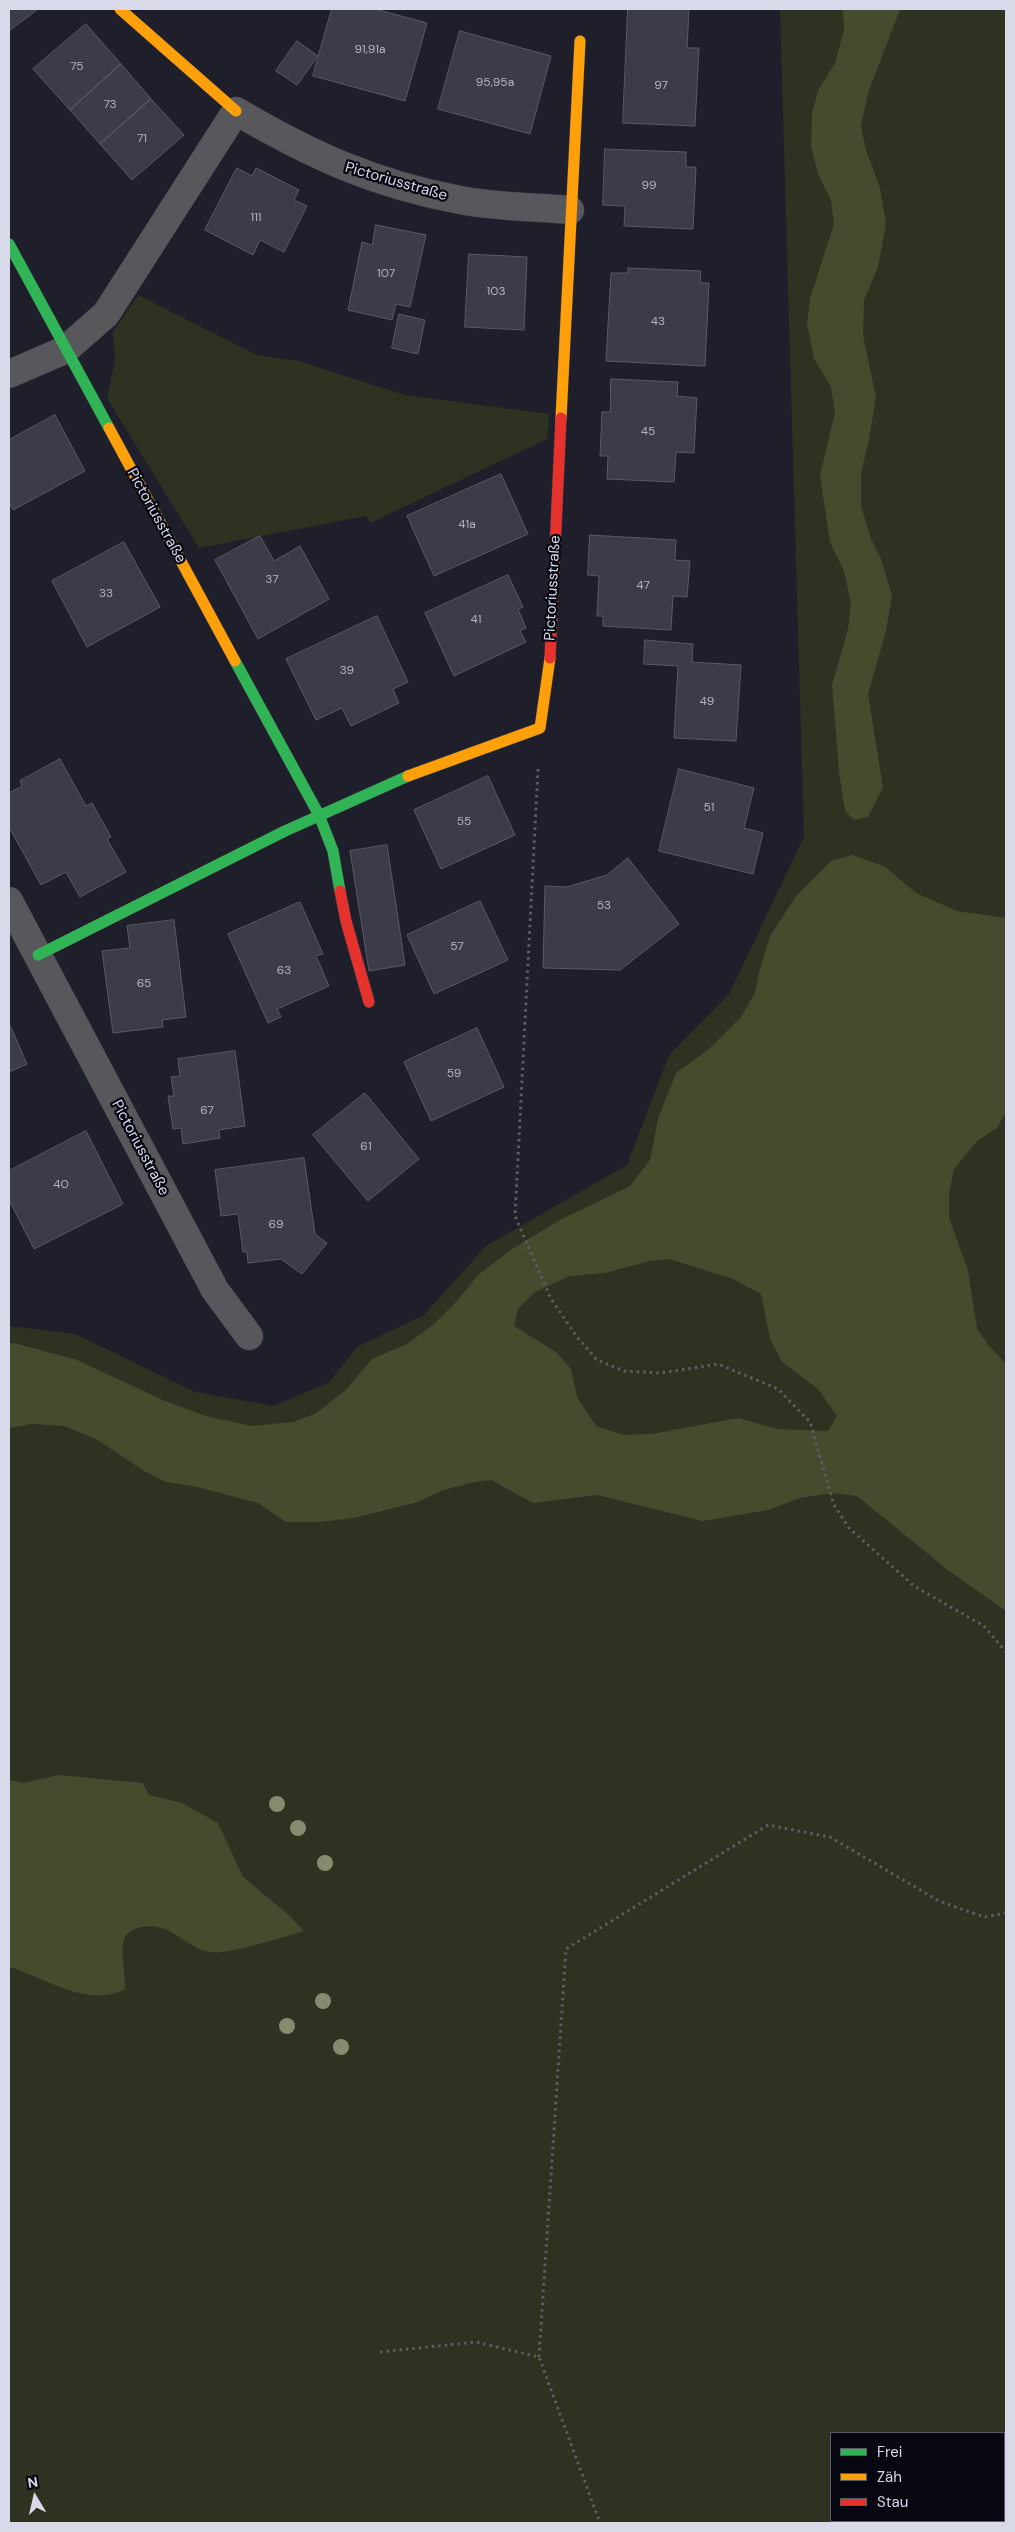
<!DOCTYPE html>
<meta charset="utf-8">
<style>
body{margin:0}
#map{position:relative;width:1015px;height:2532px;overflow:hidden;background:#1f1f2b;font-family:"DM Sans",sans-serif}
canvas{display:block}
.frame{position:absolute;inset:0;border:10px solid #d8daea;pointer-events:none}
.legend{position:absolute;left:830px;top:2432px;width:175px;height:90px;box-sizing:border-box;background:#060710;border:1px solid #5a5b67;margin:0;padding:6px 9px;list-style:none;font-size:15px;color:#d8daea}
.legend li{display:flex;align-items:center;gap:10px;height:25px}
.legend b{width:25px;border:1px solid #5a5b67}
.north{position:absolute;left:10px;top:2472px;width:50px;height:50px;-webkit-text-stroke:4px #060710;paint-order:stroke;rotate:351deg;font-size:14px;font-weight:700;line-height:20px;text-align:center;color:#d8daea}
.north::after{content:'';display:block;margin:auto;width:18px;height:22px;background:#d8daea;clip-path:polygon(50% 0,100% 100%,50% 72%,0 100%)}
</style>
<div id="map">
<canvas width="1015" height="2532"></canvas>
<div class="frame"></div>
<ul class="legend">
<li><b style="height:6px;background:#30b455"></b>Frei</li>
<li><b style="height:6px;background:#ff9f0a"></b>Zäh</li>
<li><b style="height:6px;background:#e5322d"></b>Stau</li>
</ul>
<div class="north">N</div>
</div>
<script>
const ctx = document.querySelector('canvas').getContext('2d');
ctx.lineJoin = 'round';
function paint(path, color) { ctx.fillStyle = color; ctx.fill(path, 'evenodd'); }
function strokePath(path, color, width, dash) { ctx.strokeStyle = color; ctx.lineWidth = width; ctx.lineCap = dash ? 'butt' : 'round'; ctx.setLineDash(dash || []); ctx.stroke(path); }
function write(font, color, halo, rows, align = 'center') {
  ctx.font = font + ' "DM Sans",sans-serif'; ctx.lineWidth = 4.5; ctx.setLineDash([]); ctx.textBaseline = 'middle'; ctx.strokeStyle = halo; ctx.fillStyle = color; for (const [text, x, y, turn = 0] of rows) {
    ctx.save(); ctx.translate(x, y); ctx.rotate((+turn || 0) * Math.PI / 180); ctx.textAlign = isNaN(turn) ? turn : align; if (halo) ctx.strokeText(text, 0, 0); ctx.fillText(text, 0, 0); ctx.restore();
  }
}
const green = new Path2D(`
 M780,9H1006V2523H9V1326L75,1334L195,1392L274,1406L329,1382L357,1347L424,1315L486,1246L627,1165L669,1055L729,994L804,837ZM831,2433H1004V2521H831Z
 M138,295L257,355L298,361L405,395L549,414L547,439L370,523L366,516L199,548L107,398L115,360L113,332Z`);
const water = new Path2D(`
 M843,9H900L868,93L861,125L865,147L880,188L886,224L878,267L864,300L863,335L876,397L869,439L861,473V506L871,539L881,559L892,595L886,631L868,694L883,787L868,817L854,820L845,811L839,772L832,685L848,629L851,604L844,571L830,542L820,475L835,413L831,387L814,359L807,324L810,299L834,224L831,200L818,174L811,146L812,113L818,91L835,63L844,30Z
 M852,855L884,866L916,893L957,911L1006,918V1111L997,1128L977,1141L954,1169L949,1193V1218L968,1270L977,1329L989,1346L1006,1364V1611L949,1571L857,1496L832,1493L800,1498L768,1510L703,1521L597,1495L533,1503L491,1480L470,1483L441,1491L418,1502L354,1518L319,1522H286L258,1503L197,1487L166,1482L144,1471L96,1439L64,1426L32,1424L9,1428V1344L14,1343L77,1360L165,1401L206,1416L252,1426L293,1422L315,1414L346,1390L372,1359L407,1344L433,1325L457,1301L478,1275L512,1249L560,1220L630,1186L650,1160L658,1119L676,1073L708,1050L741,1017L755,993L760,969L770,936L797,895L831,861ZM669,1259L733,1279L761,1294L770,1339L782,1362L818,1389L837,1416L828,1431L777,1429L738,1418L652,1434L623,1435L596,1426L577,1397L571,1369L556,1352L514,1326L518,1309L534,1293L569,1276L605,1273L650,1261Z
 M59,1775L143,1783L149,1795L182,1803L218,1823L243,1877L290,1916L304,1931C282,1937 230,1955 209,1952C184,1947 172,1922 142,1927C135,1928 127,1932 124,1939C120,1951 126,1975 125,1989C88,2009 44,1977 9,1967V1780L23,1783Z`);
const building = new Path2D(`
 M9,9H38L9,31Z
 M332,9H375L427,23L405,101L313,76Z
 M628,9H689L687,48H699L695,126L623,123Z
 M86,24L121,64L70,110L33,69Z
 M460,31L551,56L530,134L438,109Z
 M297,41L318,56L297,85L276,71Z
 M121,64L151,99L100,144L70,110Z
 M151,99L184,135L132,180L100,144Z
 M605,149L686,152V167H696L693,229L624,226L625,206L603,205Z
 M237,168L252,176L256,168L299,190L294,200L307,206L284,252L260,240L253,255L205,230Z
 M376,225L426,235L410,307L396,304L392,320L348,310L362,242L372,245Z
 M469,254L527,257L524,330L465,327Z
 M628,268L701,271L700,283H709L705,366L606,361L611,273H628Z
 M399,314L425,320L418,354L392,348Z
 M611,379L678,382L677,396L697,398L694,453L676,452L674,482L607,479L608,456H600L602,412H610Z
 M55,415L85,471L13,510L9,502V440Z
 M501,474L528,534L434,576L407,516Z
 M590,535L676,540L675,560L690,561L687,597L673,596L671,630L603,626V616H597L599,576L588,575Z
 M260,536L274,561L300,546L329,599L258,639L215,560Z
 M124,542L160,607L87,647L52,581Z
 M508,575L523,607L518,609L526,628L520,631L526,642L454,676L425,613Z
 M377,616L408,682L393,689L399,703L351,726L342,708L316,720L286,659Z
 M645,640L693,644L692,662L741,665L736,741L674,738L678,666L644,664Z
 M60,759L86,806L92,803L111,837L107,839L126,872L80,897L66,872L41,885L9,827V793L22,786L20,781Z
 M679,769L754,788L744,828L763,833L753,874L659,851Z
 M488,776L515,835L441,869L414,810Z
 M387,845L405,965L369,971L350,851Z
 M628,858L679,924L620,970L543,968L545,886L567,887L607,875Z
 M480,901L508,960L434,994L407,935Z
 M300,902L323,954L316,956L329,986L277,1009L281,1017L268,1023L228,934Z
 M174,920L186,1017L162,1020L163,1027L113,1033L102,951L130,948L127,926Z
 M9,1023L27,1064L9,1072Z
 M477,1028L504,1087L431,1121L404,1062Z
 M235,1051L245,1126L219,1130L220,1138L183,1144L181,1128L173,1129L168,1096H174L171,1077L180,1076L178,1059Z
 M365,1093L419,1159L368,1201L313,1135Z
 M86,1131L123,1204L34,1249L9,1200V1171Z
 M304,1158L315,1234L327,1243L302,1274L281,1259L248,1263L247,1252H243L238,1214L221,1216L215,1170Z`);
const path = new Path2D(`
 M538,769L515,1216L551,1299L577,1337L597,1360L624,1371L661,1373L718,1364L778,1389L810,1422L834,1505L849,1528L914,1586L984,1626L1006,1652
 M380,2352L476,2342L539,2357L600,2523
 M539,2357L566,1949L768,1825L830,1837L939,1901L984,1917L1006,1913`);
const street = new Path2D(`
 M9,374L65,350L106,314L236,111C311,155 374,184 460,200C496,207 534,207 570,210
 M9,901L215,1290L249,1336`);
const fast = new Path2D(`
 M9,244L109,428
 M235,661L319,815L333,851L340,891
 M38,955L285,831L408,776`);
const slow = new Path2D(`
 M120,9L236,111
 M561,418L580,41
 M109,428L235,661
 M408,776L540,728L550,658`);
const jam = new Path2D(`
 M550,658L561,418
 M340,891L346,921L369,1002`);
const trees = [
 [277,1804],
 [298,1828],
 [325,1863],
 [323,2001],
 [287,2026],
 [341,2047]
];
const numberNames = [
 ["91,91a",370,50],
 ["75",77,67],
 ["95,95a",495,83],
 ["97",661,86],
 ["73",110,105],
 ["71",142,139],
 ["99",649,186],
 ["111",256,218],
 ["107",386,274],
 ["103",496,292],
 ["43",658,322],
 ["45",648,432],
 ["41a",467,525],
 ["37",272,580],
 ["47",643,586],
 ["33",106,594],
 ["41",476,620],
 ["39",347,671],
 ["49",707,702],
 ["51",709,808],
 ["55",464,822],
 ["53",604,906],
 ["57",457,947],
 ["63",284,971],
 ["65",144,984],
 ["59",454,1074],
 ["67",207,1111],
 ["61",366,1147],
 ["40",61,1185],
 ["69",276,1225]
];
const streetNames = [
 ["Pictoriusstraße",396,182,16],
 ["Pictoriusstraße",156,516,61],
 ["Pictoriusstraße",553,588,-87],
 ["Pictoriusstraße",140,1148,62]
];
paint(green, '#2e3221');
paint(water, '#454c2d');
paint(building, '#3c3c48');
strokePath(building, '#595a65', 1);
strokePath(street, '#3a3a45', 29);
strokePath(fast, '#3a3a45', 12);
strokePath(slow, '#3a3a45', 12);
strokePath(jam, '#3a3a45', 12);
strokePath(path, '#5d5d63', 3, [2.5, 4]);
strokePath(street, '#57575c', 28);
strokePath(fast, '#30b455', 11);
strokePath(slow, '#ff9f0a', 11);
strokePath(jam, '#e5322d', 11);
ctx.fillStyle = '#848b6e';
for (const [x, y] of trees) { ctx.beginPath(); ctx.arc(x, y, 8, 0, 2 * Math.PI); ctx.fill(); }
write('12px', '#b1b2c2', null, numberNames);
write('15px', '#d8daea', '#060710', streetNames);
</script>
